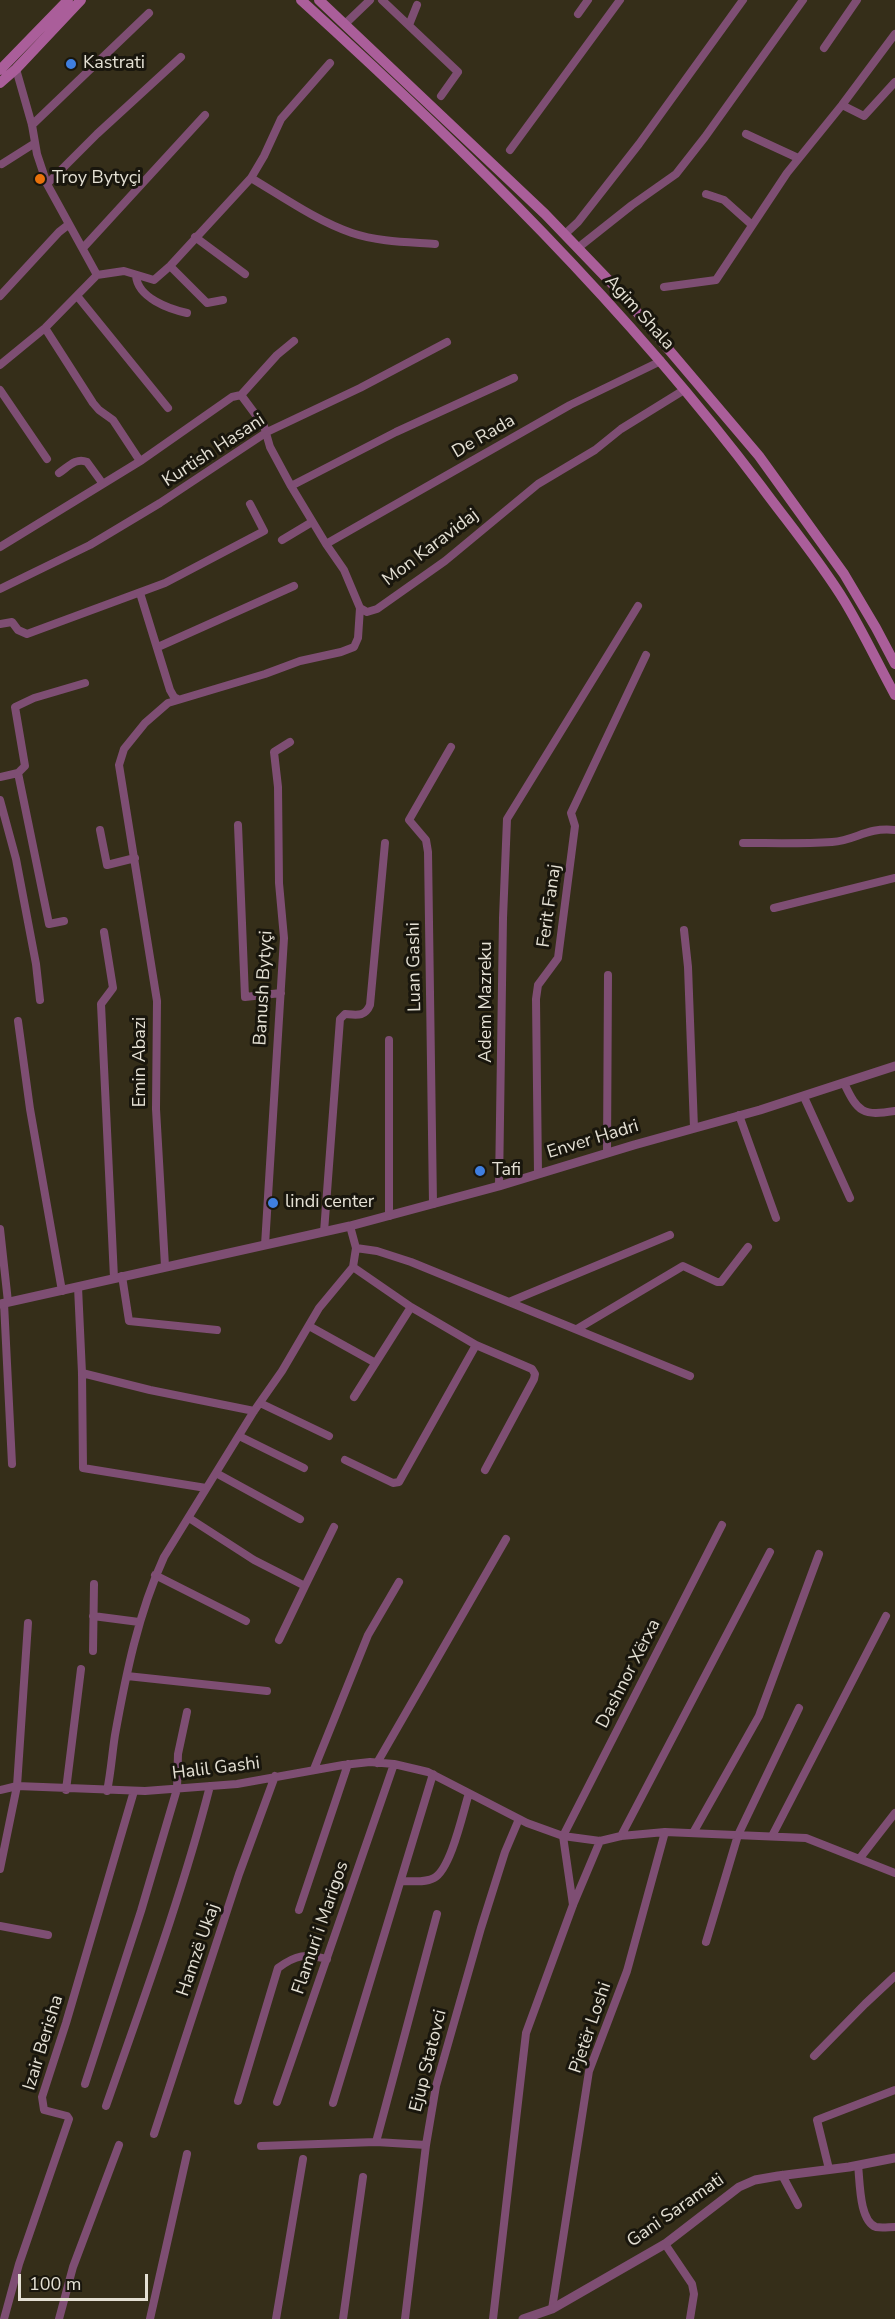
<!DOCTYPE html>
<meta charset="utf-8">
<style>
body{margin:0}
#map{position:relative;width:895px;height:2319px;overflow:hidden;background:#352e19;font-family:"Nunito Sans",sans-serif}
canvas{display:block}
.scale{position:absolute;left:18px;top:2274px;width:130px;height:27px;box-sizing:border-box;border:3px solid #e4e0d4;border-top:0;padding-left:8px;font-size:18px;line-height:21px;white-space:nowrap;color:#e4e0d4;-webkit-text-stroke:4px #19160d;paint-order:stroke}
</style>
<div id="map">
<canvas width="895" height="2319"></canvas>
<div class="scale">100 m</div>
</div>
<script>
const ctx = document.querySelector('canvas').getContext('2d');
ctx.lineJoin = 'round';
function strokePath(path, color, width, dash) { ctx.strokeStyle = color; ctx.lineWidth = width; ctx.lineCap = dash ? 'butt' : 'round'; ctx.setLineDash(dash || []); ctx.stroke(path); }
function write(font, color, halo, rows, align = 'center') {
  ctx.font = font + ' "Nunito Sans",sans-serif'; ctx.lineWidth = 6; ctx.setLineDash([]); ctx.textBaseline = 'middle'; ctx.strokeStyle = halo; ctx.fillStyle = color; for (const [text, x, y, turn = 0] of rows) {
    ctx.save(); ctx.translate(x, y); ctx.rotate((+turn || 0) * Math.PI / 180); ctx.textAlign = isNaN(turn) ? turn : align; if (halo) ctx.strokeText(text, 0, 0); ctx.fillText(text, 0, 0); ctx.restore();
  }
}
const minor = new Path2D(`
 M382,0L458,72L441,96
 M578,14L588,0
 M345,24L370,0
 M409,25L417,5
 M824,48L857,0
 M16,69L32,125L37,154L47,184L97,275
 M842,105L864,116L895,82
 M32,125L149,13
 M746,134L798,158
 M510,150L620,0
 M2,164L35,143
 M251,178C283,197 317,221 352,233C379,242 407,242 435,244
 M47,184L97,134L181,57
 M706,194L724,200L752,225
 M565,234L578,222L639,144L743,0
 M195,237L245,274
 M579,247L632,205L676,174L705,137L803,0
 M83,248L205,115
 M170,266L207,303L223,300
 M97,275L124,271L154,280L170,266L251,178L264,156L281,119L330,63
 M136,276C138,298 169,309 187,313
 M664,287L716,280L787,173L842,105L895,34
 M0,296L59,232L68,225
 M78,297L168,408
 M45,328L93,403L99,410L113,420L140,461
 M0,365L45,328L97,275
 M0,390L47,459
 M59,473C68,467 76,457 87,462L103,484
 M291,486L396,432L514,378
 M282,540L312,522
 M326,544L570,405L661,361
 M0,547L142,460L232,397L241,395L277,355L294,341
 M0,589L90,545L160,503L267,432L360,388L447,342
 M140,593L170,690L174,697L178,699
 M360,608L367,612L377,609L445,561L538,484L595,450L621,429L684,390
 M0,624L12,622L18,630L27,634L165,583L264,531L250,504
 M158,647L294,586
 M18,773L49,924L64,921
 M0,777L18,773L25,766L15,707L34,698L85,683
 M0,800L16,859L36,964L40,1000
 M238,825L245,997L281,993
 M100,830L107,865L135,858
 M743,843C772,843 802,844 832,842C857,840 866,827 895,830
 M774,908L895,878
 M684,930L688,967L694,1128
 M104,932L113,988L101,1004L114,1278
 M18,1021L30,1109L62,1291
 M389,1040V1216
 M844,1083C858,1113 863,1116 895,1111
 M804,1097L850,1198
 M739,1115L776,1218
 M607,1153L608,975
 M538,1174L536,999L538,985L558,958L575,826L571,813L646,655
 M499,1186L503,918L507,819L638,606
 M433,1204L428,852L426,840L409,820L451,747
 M0,1229L8,1302
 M324,1232L340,1019L345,1014C357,1015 365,1017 370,1005L385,843
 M265,1245L284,938L279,883L278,787L274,752L290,742
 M356,1248L377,1251L411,1262L690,1376
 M165,1266L156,1109L157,1001L119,765L124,749L145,723L168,703L265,674L300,661L341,652L354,647L358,638L360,608L344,570L326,544L291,486L270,447L264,426L241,395
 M353,1267L411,1307L476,1345L532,1369L535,1374L534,1379L485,1470
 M122,1276L129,1321L217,1330
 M78,1287L82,1373L83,1468L206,1488
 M509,1302L670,1235
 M4,1303L12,1464
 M309,1326L372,1361
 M577,1329L683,1266L717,1282H721L748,1247
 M82,1373L150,1390L254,1411
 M354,1397L411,1307
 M260,1403L329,1436
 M239,1436L304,1468
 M345,1460L393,1483L399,1482L476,1345
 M216,1473L300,1519
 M189,1518L254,1560L305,1586L279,1640
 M155,1575L246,1621
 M305,1586L334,1527
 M93,1616L139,1622
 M93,1651L94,1584
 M127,1676L267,1691
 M377,1763L506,1539
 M314,1769L368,1635L399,1582
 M0,1790L17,1786L145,1791L237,1784L343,1765L370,1762L394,1764L428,1772L527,1823L563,1836L600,1841L621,1836L665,1832L806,1838L895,1873
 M66,1790L81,1669
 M107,1791C111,1772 112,1754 115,1735C126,1674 138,1614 164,1557L254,1411L282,1371L319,1308L353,1267L356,1248L350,1226
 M693,1833L759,1716L819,1554
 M621,1836L770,1552
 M772,1836L886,1616
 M860,1858L895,1813
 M0,1869L17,1786L28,1623
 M402,1881C411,1881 425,1883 434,1878C451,1869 463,1812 469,1793
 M573,1905L563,1836L722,1525
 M299,1910L348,1764
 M0,1926L48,1935
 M706,1942L738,1835L799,1708
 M814,2056L865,2004L895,1976
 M85,2084L141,1911L177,1789L178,1754L187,1712
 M238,2101L278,1968C297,1954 305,1954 327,1959
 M277,2102L394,1764
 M333,2103L433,1774
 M106,2106C143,2000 182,1895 210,1786
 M154,2134L239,1874L275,1776
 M426,2145L376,2142L437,1914
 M261,2146L376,2142
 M858,2165C860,2181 859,2221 876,2227C882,2228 889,2227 895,2227
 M829,2169L817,2120L895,2090
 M782,2175L798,2205
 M665,2244L692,2284L694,2294L690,2319
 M552,2309L589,2071L627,1971L665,1832
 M4,2319L19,2264L69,2119L67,2116L44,2110L42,2097L66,2023L134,1791
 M59,2319L73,2267L119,2145
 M150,2319L187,2154
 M276,2319L303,2159
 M343,2319L363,2177
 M405,2319L426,2145L436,2086L481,1928L505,1852L519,1819
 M493,2319L526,2033L573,1905L600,1841`);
const tertiary = new Path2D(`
 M0,1304L350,1226L499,1186L634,1145L760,1110L895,1066
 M523,2319L552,2309L665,2244L739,2187L755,2180L778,2176L849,2167L895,2158`);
const secondary = new Path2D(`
 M301,0C466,150 626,307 761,486C789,524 820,561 845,602C863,632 878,664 895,695
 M319,0L545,214L619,291L759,456L844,574L876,628L895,664
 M0,70L68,0
 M0,83L16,69L81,0`);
const markers = [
 [71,64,6,"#3f7fe0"],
 [40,179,6,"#e8710a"],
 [480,1171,6,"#3f7fe0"],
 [273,1203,6,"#3f7fe0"]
];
const poiNames = [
 ["Kastrati",83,64],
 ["Troy Bytyçi",52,179],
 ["Tafi",492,1171],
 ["lindi center",285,1203]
];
const streetNames = [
 ["Agim Shala",639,313,48],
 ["De Rada",484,437,-30],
 ["Kurtish Hasani",214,451,-33],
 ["Mon Karavidaj",431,548,-37],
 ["Ferit Fanaj",550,906,-82],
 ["Luan Gashi",415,967,-91],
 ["Banush Bytyçi",264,988,-87],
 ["Adem Mazreku",487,1002,-90],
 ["Emin Abazi",141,1062,-90],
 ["Enver Hadri",593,1140,-17],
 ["Dashnor Xërxa",629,1674,-63],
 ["Halil Gashi",216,1769,-7],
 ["Flamuri i Marigos",321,1928,-71],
 ["Hamzë Ukaj",199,1950,-71],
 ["Pjetër Loshi",591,2028,-71],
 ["Izair Berisha",44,2043,-73],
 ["Ejup Statovci",429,2061,-76],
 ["Gani Saramati",676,2211,-35]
];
strokePath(minor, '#7e4e73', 8);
strokePath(tertiary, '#7e4e73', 9);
strokePath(secondary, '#aa5e9a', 10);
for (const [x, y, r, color] of markers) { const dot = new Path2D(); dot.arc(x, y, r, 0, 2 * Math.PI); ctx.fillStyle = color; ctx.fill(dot); strokePath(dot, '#19160d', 2); }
write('18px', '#e4e0d4', '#19160d', poiNames, 'left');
write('18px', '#e4e0d4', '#19160d', streetNames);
</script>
